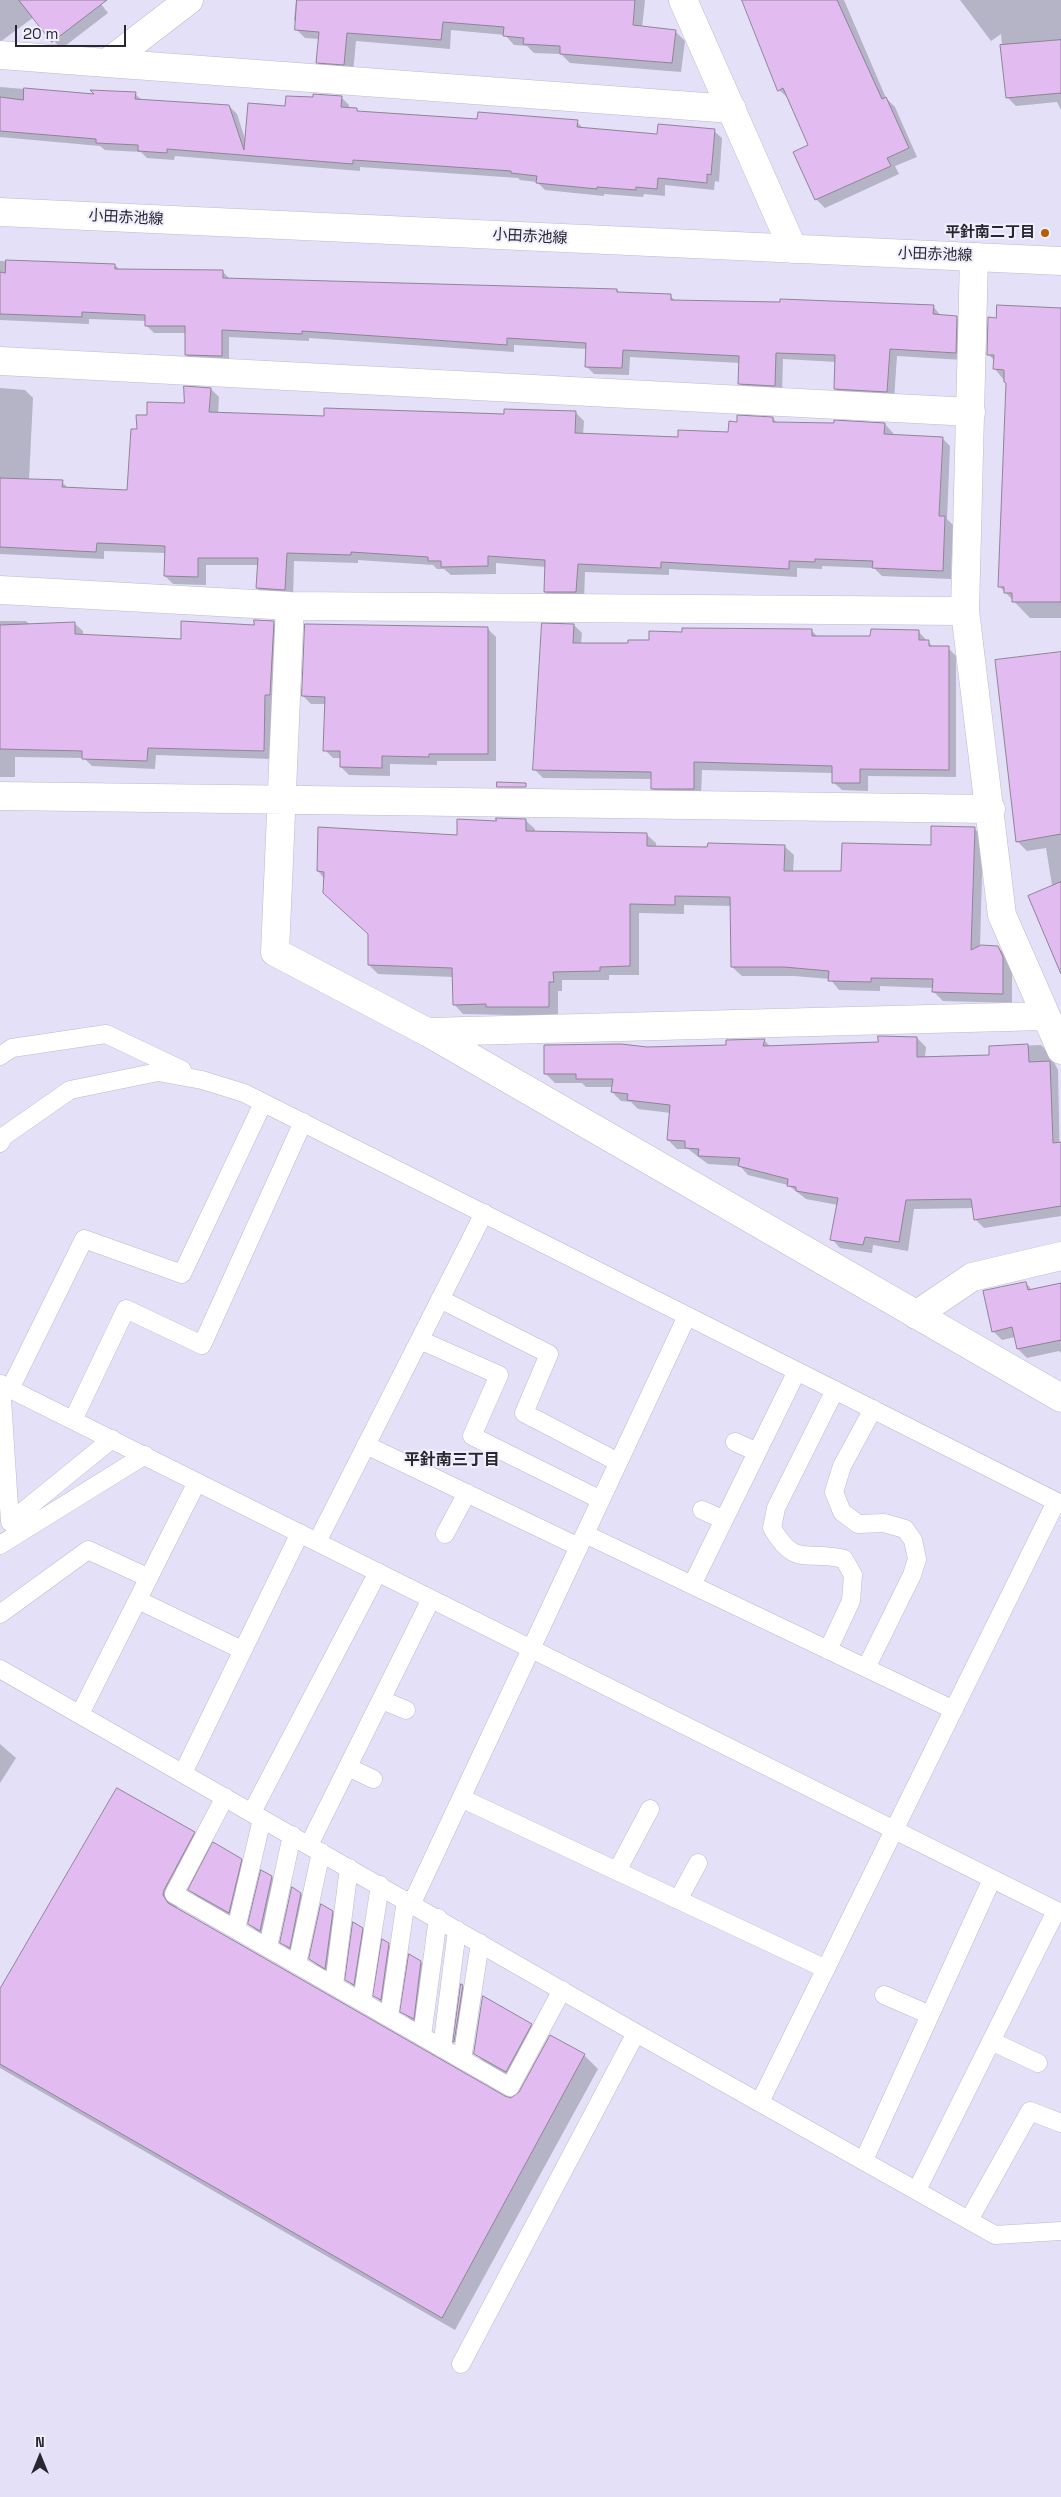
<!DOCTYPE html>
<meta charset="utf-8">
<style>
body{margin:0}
#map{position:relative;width:1061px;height:2497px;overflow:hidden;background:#e3e0f8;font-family:"Space Grotesk",sans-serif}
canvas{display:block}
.north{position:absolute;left:15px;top:2432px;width:50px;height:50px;-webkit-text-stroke:4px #f1effd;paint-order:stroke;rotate:0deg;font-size:14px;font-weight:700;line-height:20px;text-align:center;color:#282730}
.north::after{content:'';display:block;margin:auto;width:18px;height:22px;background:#282730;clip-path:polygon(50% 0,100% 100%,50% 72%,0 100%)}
.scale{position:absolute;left:15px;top:25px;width:111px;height:22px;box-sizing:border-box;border:2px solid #282730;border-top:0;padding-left:6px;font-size:15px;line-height:18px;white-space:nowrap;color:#282730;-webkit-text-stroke:4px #f1effd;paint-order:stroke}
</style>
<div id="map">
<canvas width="1061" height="2497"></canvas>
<div class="north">N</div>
<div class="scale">20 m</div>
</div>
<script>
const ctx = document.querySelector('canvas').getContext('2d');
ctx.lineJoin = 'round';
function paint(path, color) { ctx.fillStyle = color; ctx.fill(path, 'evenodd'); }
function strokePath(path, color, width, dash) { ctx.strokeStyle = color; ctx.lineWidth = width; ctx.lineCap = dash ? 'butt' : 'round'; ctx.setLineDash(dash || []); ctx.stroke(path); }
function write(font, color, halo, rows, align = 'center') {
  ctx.font = font + ' "Space Grotesk","Noto Sans JP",sans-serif'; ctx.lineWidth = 4; ctx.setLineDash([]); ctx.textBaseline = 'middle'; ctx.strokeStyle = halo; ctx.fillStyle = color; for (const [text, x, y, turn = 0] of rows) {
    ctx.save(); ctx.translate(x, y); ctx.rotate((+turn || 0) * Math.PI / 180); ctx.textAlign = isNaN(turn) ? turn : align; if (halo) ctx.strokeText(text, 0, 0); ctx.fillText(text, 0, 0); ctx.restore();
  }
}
const shadow = new Path2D(`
 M0,0H107L101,4L108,13L61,49L34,17L0,42Z
 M296,0H645L642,28L676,32L685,41L681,72L570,63L561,54L534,53L527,46L514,45L505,35L451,30L450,49L356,41L353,73L326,71L317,62L319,39L305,38L296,29L297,23L294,20Z
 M744,0H844L886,98L895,107L917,157L895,166L899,174L825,208L816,199L810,146L788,98L779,90Z
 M960,0H1061V110L1057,102L1016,106L1007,97L1001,34L991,41Z
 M0,87L96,95L135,94L142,100L229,106L237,114L246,142L286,108L341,97L349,105V109L357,110L359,112L478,120L577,122L584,129L658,135L714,131L722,138L719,182L715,181L714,190L665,185V196L644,194L643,197L604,194V196L545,190L537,182L520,180L518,178L360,167V171L175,156L174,160L147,158L141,152L105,150L100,146L0,137Z
 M0,261L115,265L120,270L222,271L230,279L617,290L620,293L670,296L676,301L781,304V300L933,306L941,316L956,317L964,324L963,360L897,356L894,399L843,396L835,389L836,362L783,359L782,393L747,391L740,384V363L630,357L629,375L594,374L586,366L587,349L514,345V352L309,338V341L229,337V363L194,362L186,355V333H154L147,326V321L89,319V324L0,320Z
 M1061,309V618H1030L999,586L1007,384L995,369V361L988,354L997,319Z
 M0,388L25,390L33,398L29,480L62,482L69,489L128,492L138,430L149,416L185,404L211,389L219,397L218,414L325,417L576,413L584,421L583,435L679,438L729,434L738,423L773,418L777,423L885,424L893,433V436L942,438L950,446L947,519L953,525L951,579L882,576L874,568L822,566V569L797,568V577L669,569V575L585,572L584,600H553L545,592L546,567L496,563V574L451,575L444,569H437L433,565L358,560V563L294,561L293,598L265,596L257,588L258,565H206V585L173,584L165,576L166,553L104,551V559L0,554Z
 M0,621H26L30,625L74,623L83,631V636L182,640L273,622L281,630L272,759L156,755L155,769L92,766L84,758L15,757V777H0Z
 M574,625L582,633L581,644L629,645L683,634V629L811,630L818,637H872L918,631L934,648H948L956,656V777L868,776V791L842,790L833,782V773L702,770L701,796H660L652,788V779L543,778L535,770Z
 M488,629L496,637V761H437V765L390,764V776L349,775L341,767V758H333L325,750L326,704H311L303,696Z
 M1061,653V941L1046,848L1027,851L1017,841Z
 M525,820L535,829V832L646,834L656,843V847L709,849L784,846L794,855L793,872H842L933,846L974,828L983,838L980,947H998L1007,957L1012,967V1003L943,1001L934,992V988L880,986V991L839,990L830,979L794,976H742L732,967V906L684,905V914L639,913V975H609V980H562V991H558V1016L463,1014L454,1004V977L378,974L369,965V935L318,871L458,837L498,822Z
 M917,1038L926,1047L925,1058L990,1056V1047L1041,1045L1050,1054L1058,1070L1061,1216L984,1228L975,1219L974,1208L914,1209L908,1251L873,1245L872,1253L840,1248L832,1239L838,1205L806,1199L788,1185L748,1175L740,1166L708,1164L688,1149H677L668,1140L671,1113L638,1109L631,1102L621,1101L612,1092L613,1087H586L582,1083H555L546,1074L647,1048L727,1046L764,1040L771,1047L879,1043Z
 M1026,1283L1033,1291L1061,1285V1353L1059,1351L1027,1358L1018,1349L1015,1337L1002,1340L993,1331Z
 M0,1744L16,1758L0,1783Z
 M194,1833L207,1846L176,1909L504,2097L511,2099L584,2055L598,2069L455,2330L0,2068V1992Z
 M241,1860L254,1873L242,1926L203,1903L190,1890Z
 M272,1877L285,1891L263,1937L249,1924Z
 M301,1894L314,1907L295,1956L281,1942Z
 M332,1912L346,1925L339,1981L324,1972L310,1959Z
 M362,1929L375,1942L360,1993L347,1980Z
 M388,1944L402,1957L388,2010L375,1996Z
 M421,1962L434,1976L415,2025L402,2011Z
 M462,1986L476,1999L467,2054L455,2042Z
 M531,2025L544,2038L520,2085L489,2067L475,2053Z`);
const building = new Path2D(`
 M19,0H107L52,42Z
 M297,0H635L633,25L676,30L672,63L560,54V46L523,44L524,38L503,36L504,27L443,22L441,40L347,33L344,65L316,63L319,32L295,30Z
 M742,0H837L882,99L886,97L909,148L887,158L891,166L815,200L793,152L808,145L783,88L778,91Z
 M1061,40V93L1006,98L1000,45Z
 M24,88L94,94L90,90L136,92L135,99L229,105L244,150L248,103L285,106L286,96L313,97V94L342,96L341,107L357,108V111L477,119L478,112L578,120L577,127L657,134L658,124L715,129L711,175L707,174V183L658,178L657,189L636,187V190L597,187V189L536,183L537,176L511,173V171L353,160V164L167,149V153L138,151V145L96,143V139L0,131V97L23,100Z
 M6,260L115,264V269L223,270V278L617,289V292L671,294V300L780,302V299L934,305L933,314L957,316L956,353L890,349L887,392L834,389L835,355L776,353L775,386L738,384L739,356L623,350L622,368L585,367L586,343L507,338V345L302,331V334L222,330V356L185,355V326H145V315L82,312V317L0,314V272L5,273Z
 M997,305L1061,308V602H1012V593H1004V587H998L1006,383L1004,382V370L993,369L994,355H987L988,317L996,318Z
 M184,386L211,388L209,412L324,416V408L504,414V409L576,411L575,433L678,437V430L728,432L729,421L737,422V415L773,417V422L834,423V420L885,423L884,434L943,437L939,516H945L943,571L872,568L873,561L815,559V562L789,561V569L661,562V568L578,564L576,592H544L545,560L488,556V566L441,567V561H428V557L351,552V555L287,553L285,590L256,588L258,558H198V577L164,576L165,546L97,543L96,552L0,547V478L63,480L62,487L127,490L131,429H137L136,415H147V402L184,403Z
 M254,620L274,621L270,695H265L264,751L148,748L147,761L82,759V751L0,749V625L75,622V634L181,639V621L254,625Z
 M542,623L574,624L573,643H628V640H649V631L682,632V628L812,629V636H870L871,629L919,630V640H929V646H949V770L860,769V783H832V766L694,762V789H651V772L533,770Z
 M305,624L488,627V754H429V757L382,756V768L340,767V751H323L325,697L302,696Z
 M1061,652V834L1016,842L995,660Z
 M497,782L526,783V787H497Z
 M496,818L526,819V831L647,833V846L707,847L708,843L785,845L784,871H841L842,843L931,845V826L975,827L971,950L981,945L998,946L1003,957V994L932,992L933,979L871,978V982L828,981L829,971L784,967H731L730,897L675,896V905L630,904V966L600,967V971L553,972L554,982H549V1007H486V1004L453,1005L452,968L368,965V934L323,893L324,872L317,871L318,827L457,835V819L496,821Z
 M1061,882V974L1028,896Z
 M878,1036L917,1037V1057L989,1055V1046L1028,1044L1029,1062L1050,1061L1053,1143L1061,1142V1206L974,1220L971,1199L906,1200L899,1242L865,1237L863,1245L830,1240L838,1198L796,1191V1187L787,1186L788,1179L738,1166L740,1158L698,1156L699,1149L685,1148V1141L667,1140L670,1105L627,1100L628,1094L611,1092L613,1079H576V1074H544V1045L621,1044L647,1047L726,1045V1040L765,1039L763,1046L878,1042Z
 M1026,1282L1028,1290L1061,1283V1340L1017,1349L1012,1327L992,1332L983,1291Z
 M117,1788L195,1832L164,1890L163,1895L168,1903L505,2096L511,2098L519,2092L550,2035L585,2054L442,2318L0,2064V1989Z
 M213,1842L242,1859L229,1913L188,1890Z
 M261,1870L272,1876L260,1931L248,1924Z
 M292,1887L301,1893L290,1948L280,1943Z
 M321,1904L333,1911L325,1969L309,1959Z
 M353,1922L363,1928L354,1985L345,1980Z
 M382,1939L389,1943L381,2000L373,1996Z
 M409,1954L421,1961L414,2019L400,2012Z
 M461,1984L463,1985L454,2042H453Z
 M483,1996L532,2024L506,2072L474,2054Z`);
const lane = new Path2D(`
 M0,1056L12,1048L106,1034L182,1070
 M0,1143L4,1136L70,1090L158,1072L202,1080L244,1093L1061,1504
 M440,1299L549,1354L524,1413L618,1462
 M420,1340L499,1375L472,1436L601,1500
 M0,1384L1061,1913
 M1,1384L10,1522L112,1439
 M10,1389L84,1239L182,1274L263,1103
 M73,1420L126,1309L202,1345L303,1122
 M735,1442L757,1452
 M366,1445L579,1547
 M702,1510L724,1520
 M445,1534L467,1493
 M585,1534L954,1710
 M317,1542L484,1213
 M0,1545L145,1455
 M692,1585L797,1371
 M138,1600L242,1650
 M0,1614L88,1550L149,1578
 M828,1650L851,1601L853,1575L844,1559C806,1549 796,1569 772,1528L776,1508L835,1390
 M866,1668L912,1575L917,1559L913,1540L905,1529L884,1523L858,1524L842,1512L834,1492L842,1466L873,1409
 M0,1669L636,2033L995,2235L1061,2231
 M382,1700L406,1710
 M80,1714L197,1482
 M348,1767L373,1779
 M183,1773L300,1533
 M225,1797L174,1894L510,2087L562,1990
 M461,1798L826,1969
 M252,1812L378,1572
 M309,1845L431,1599
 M617,1871L650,1809
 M678,1900L698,1863
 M412,1903L687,1316
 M236,1929L262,1819
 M268,1947L292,1835
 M297,1964L321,1852
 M334,1985L349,1868
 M884,1995L930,2015
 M362,2001L380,1885
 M389,2017L406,1900
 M422,2036L438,1918
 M991,2041L1038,2063
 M442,2048L457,1930
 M462,2059L480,1943
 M760,2102L1056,1502
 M864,2160L992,1879
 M917,2190L1056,1911
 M969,2220L1030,2111L1061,2123
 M461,2364L636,2033`);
const street = new Path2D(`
 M683,0L793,249
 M0,55L107,63L189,0
 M107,63L732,109
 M974,257L965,611L1002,915L1061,1050
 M0,361L971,412
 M0,590L290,606L965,611
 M290,606L275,952L427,1032L1061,1398
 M0,796L991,809
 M427,1032L1045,1016
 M916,1315L972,1277L1061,1256`);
const secondary = new Path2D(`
 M0,212L1061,261`);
const markers = [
 [1045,233,5,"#b75c00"]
];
const streetNames = [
 ["小田赤池線",126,218,3],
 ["小田赤池線",530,237,3],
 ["小田赤池線",935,255,2]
];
const poiNames = [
 ["平針南二丁目",1035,233]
];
const neighbourhoodNames = [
 ["平針南三丁目",452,1461]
];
paint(shadow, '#0003');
paint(building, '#e2bcf1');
strokePath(building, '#908396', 1);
strokePath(lane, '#bcb9d0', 19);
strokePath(street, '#bcb9d0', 29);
strokePath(secondary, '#bcb9d0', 29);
strokePath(lane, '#fff', 18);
strokePath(street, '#fff', 28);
strokePath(secondary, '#fff', 28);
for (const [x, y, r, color] of markers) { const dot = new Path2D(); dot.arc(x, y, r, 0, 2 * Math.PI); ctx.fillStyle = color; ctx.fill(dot); strokePath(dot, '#f1effd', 2); }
write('15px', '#282730', '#f1effd', streetNames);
write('bold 15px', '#282730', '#f1effd', poiNames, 'right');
write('bold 16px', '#282730', '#f1effd', neighbourhoodNames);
</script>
